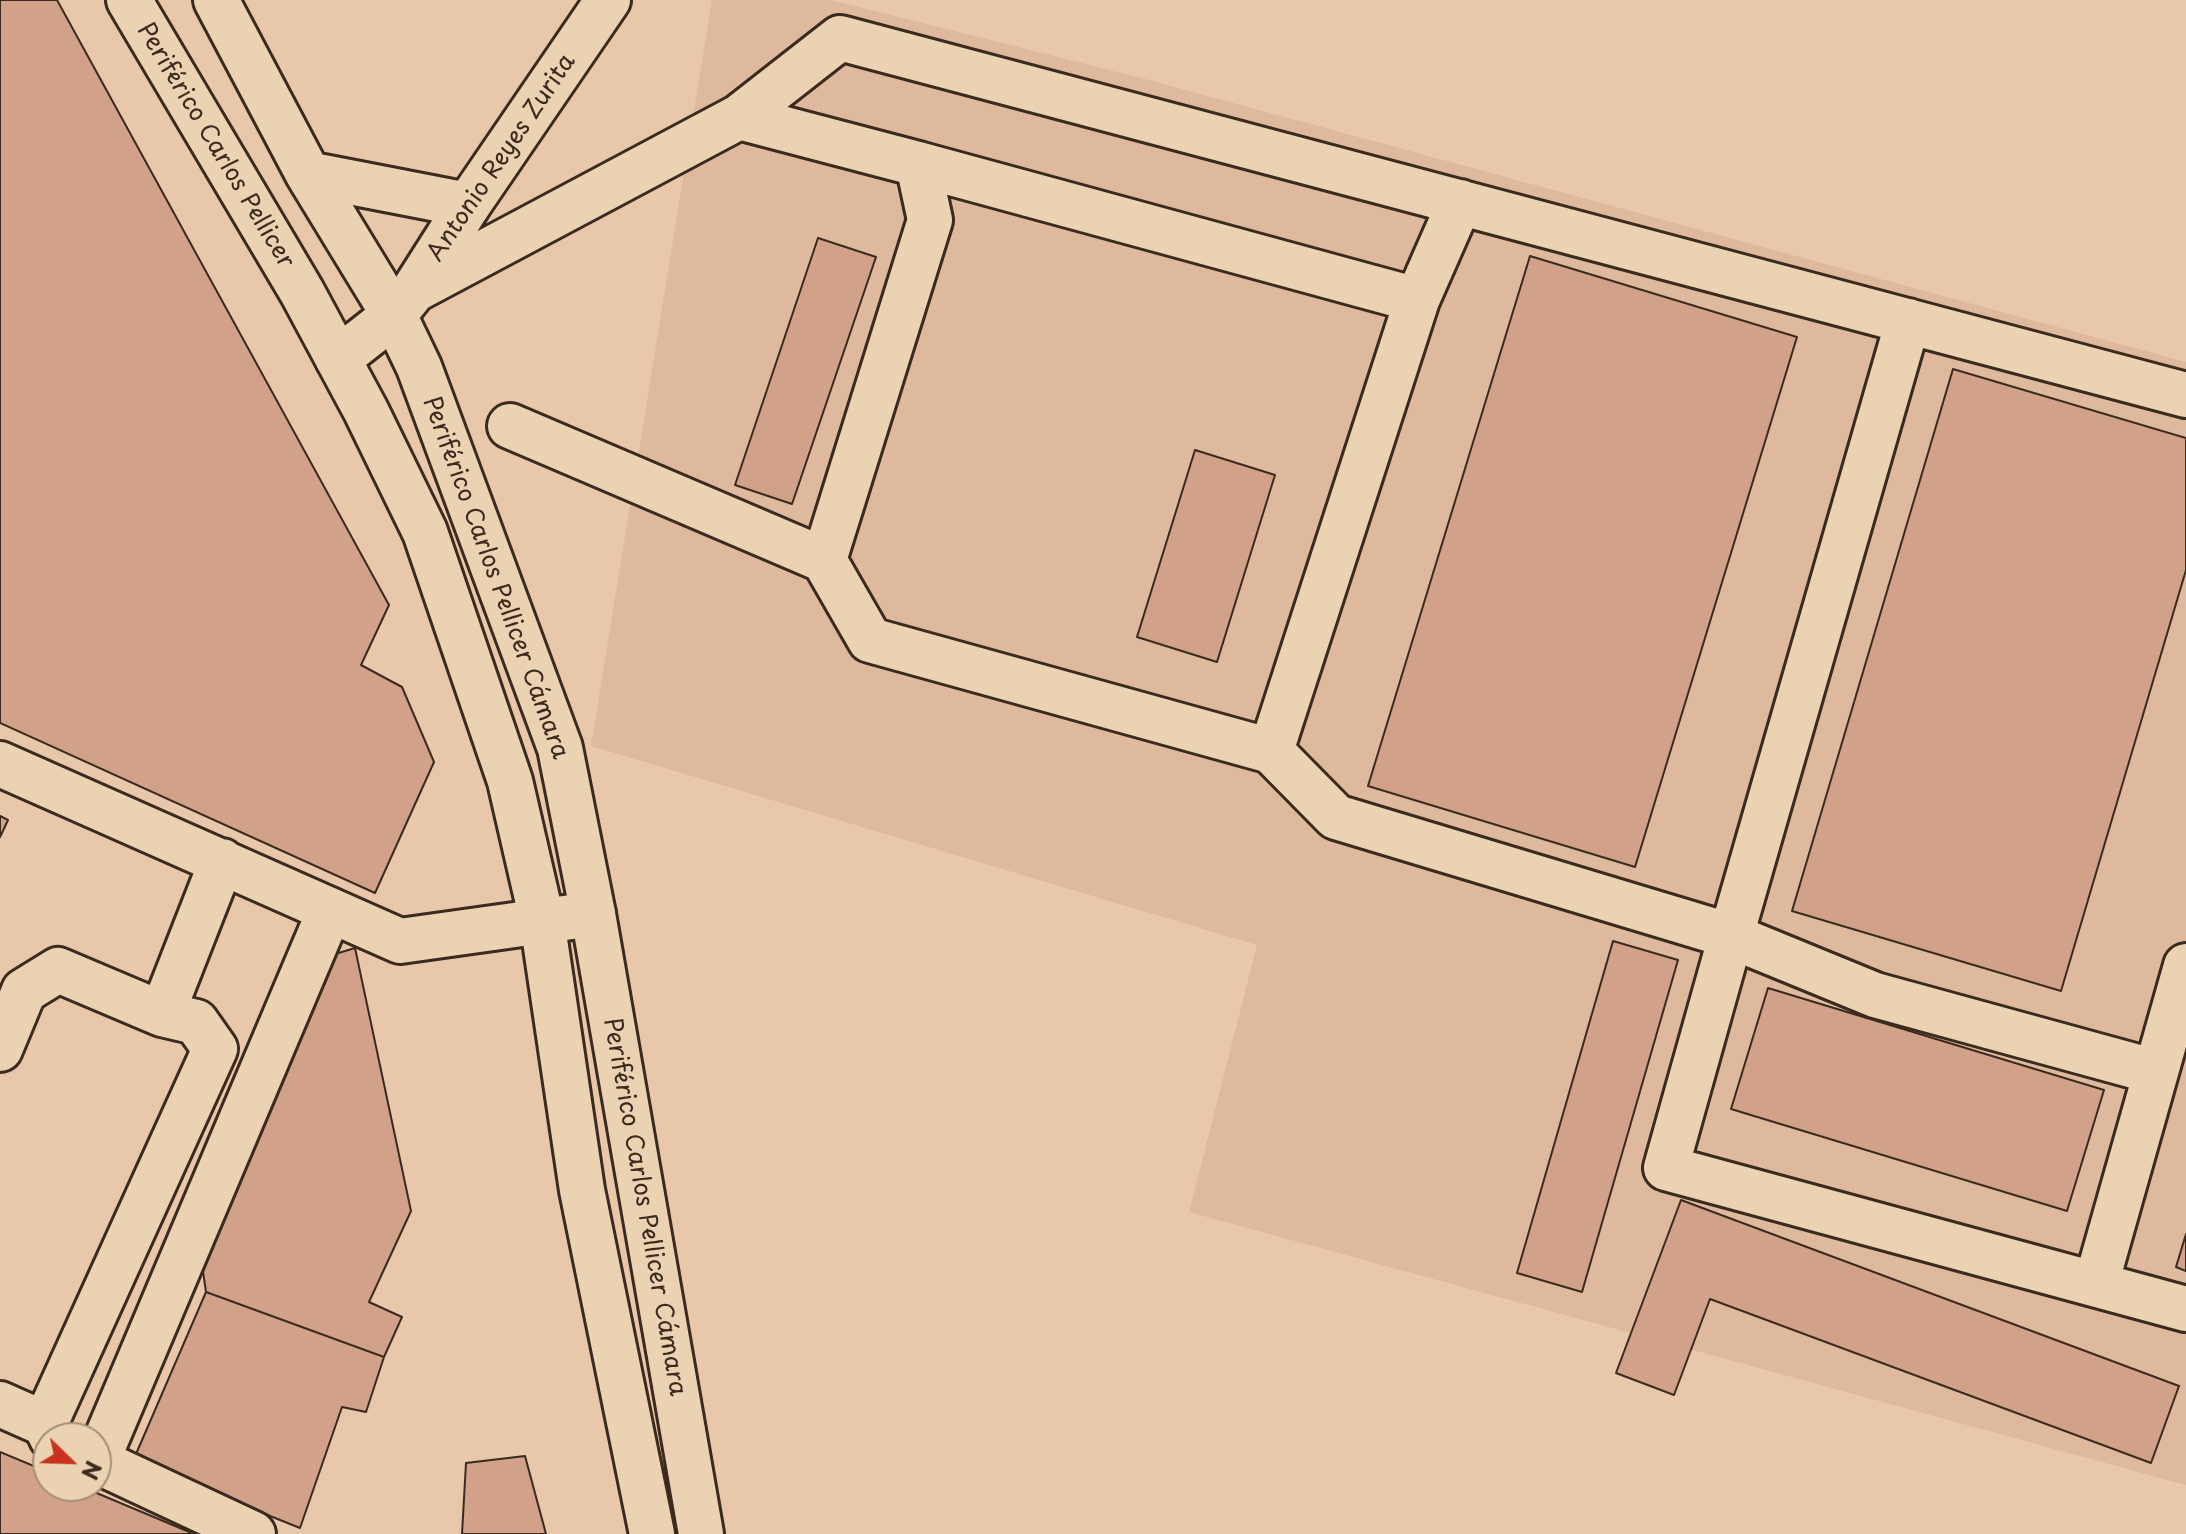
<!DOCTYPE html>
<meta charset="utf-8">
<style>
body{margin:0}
#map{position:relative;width:2186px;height:1534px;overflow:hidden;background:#e8c7aa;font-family:"Playpen Sans",sans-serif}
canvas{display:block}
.north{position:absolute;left:32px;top:1422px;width:80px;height:80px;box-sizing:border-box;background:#ebd2b3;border:2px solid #a58f77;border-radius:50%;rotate:113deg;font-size:22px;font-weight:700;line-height:32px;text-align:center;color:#3b2a1e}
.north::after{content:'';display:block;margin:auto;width:28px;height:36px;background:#c8321e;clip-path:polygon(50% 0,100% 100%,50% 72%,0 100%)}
</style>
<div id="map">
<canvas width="2186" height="1534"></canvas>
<div class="north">N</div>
</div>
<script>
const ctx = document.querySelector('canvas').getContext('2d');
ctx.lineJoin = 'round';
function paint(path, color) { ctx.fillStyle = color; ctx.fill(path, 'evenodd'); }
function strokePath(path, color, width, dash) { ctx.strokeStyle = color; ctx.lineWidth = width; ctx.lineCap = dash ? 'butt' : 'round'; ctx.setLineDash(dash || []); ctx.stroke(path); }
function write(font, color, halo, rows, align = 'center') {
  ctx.font = font + ' "Playpen Sans",sans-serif'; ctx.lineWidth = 6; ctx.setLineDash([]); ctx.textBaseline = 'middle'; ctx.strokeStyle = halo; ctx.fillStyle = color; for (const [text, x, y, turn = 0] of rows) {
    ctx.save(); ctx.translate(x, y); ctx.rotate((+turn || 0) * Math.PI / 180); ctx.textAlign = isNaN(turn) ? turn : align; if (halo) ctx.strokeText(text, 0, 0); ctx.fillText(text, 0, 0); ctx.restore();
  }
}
const built = new Path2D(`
 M712,0H831L1145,79L2186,362V1485L1189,1212L1257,945L591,746Z`);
const building = new Path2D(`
 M0,0H57L389,605L361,665L402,687L434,762L375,893L0,723Z
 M818,238L876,257L792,504L735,485Z
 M1530,256L1797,337L1635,867L1368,786Z
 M1953,369L2186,438V570L2061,991L1792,911Z
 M1195,450L1275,475L1217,662L1137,637Z
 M0,816L8,820L0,837Z
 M1613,941L1678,960L1582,1292L1517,1273Z
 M355,948L411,1211L369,1302L402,1317L384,1357L206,1292L198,1237L322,958Z
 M1768,988L2104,1090L2067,1211L1731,1109Z
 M1681,1200L2179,1386L2151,1463L1710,1299L1674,1395L1616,1373Z
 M2186,1234V1271L2176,1267Z
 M206,1292L384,1357L366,1412L342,1407L300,1528L133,1461Z
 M0,1452L48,1472V1486H80L194,1534H0Z
 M525,1456L546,1534H462L466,1463Z`);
const minor = new Path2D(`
 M739,117L918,164L930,220L824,560
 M918,164L1417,300L1460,202
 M414,290L739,117L840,38L2186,395
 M1908,321L1731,936L1875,995L2156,1072
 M338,359L394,315L414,290L468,205L608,0
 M510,426L824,560L870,640L1271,751L1336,817L1731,936L1666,1168L2186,1309
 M1271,751L1417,300
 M0,764L400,941L593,914
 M0,1049L24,991L58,970L162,1014
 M2096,1284L2186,966
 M0,1404L45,1424
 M52,1438L45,1424L215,1049L196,1022L162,1014L222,861
 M253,1534L97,1461L330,910`);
const major = new Path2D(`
 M129,0L302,292L366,411L425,532L510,781L542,920L582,1190L652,1534
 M216,0L308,174L394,315L419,367L560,748L593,914L701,1534
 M308,174L468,205`);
const streetNames = [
 ["Periférico Carlos Pellicer",215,146,59],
 ["Antonio Reyes Zurita",502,158,-56],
 ["Periférico Carlos Pellicer Cámara",495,578,70],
 ["Periférico Carlos Pellicer Cámara",644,1207,80]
];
paint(built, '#deb99d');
paint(building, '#d1a189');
strokePath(building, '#3b2a1e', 2);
strokePath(minor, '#3b2a1e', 50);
strokePath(major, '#3b2a1e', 50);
strokePath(minor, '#ebd2b3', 44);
strokePath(major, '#ebd2b3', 44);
write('24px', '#3b2a1e', '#ebd2b3', streetNames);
</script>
